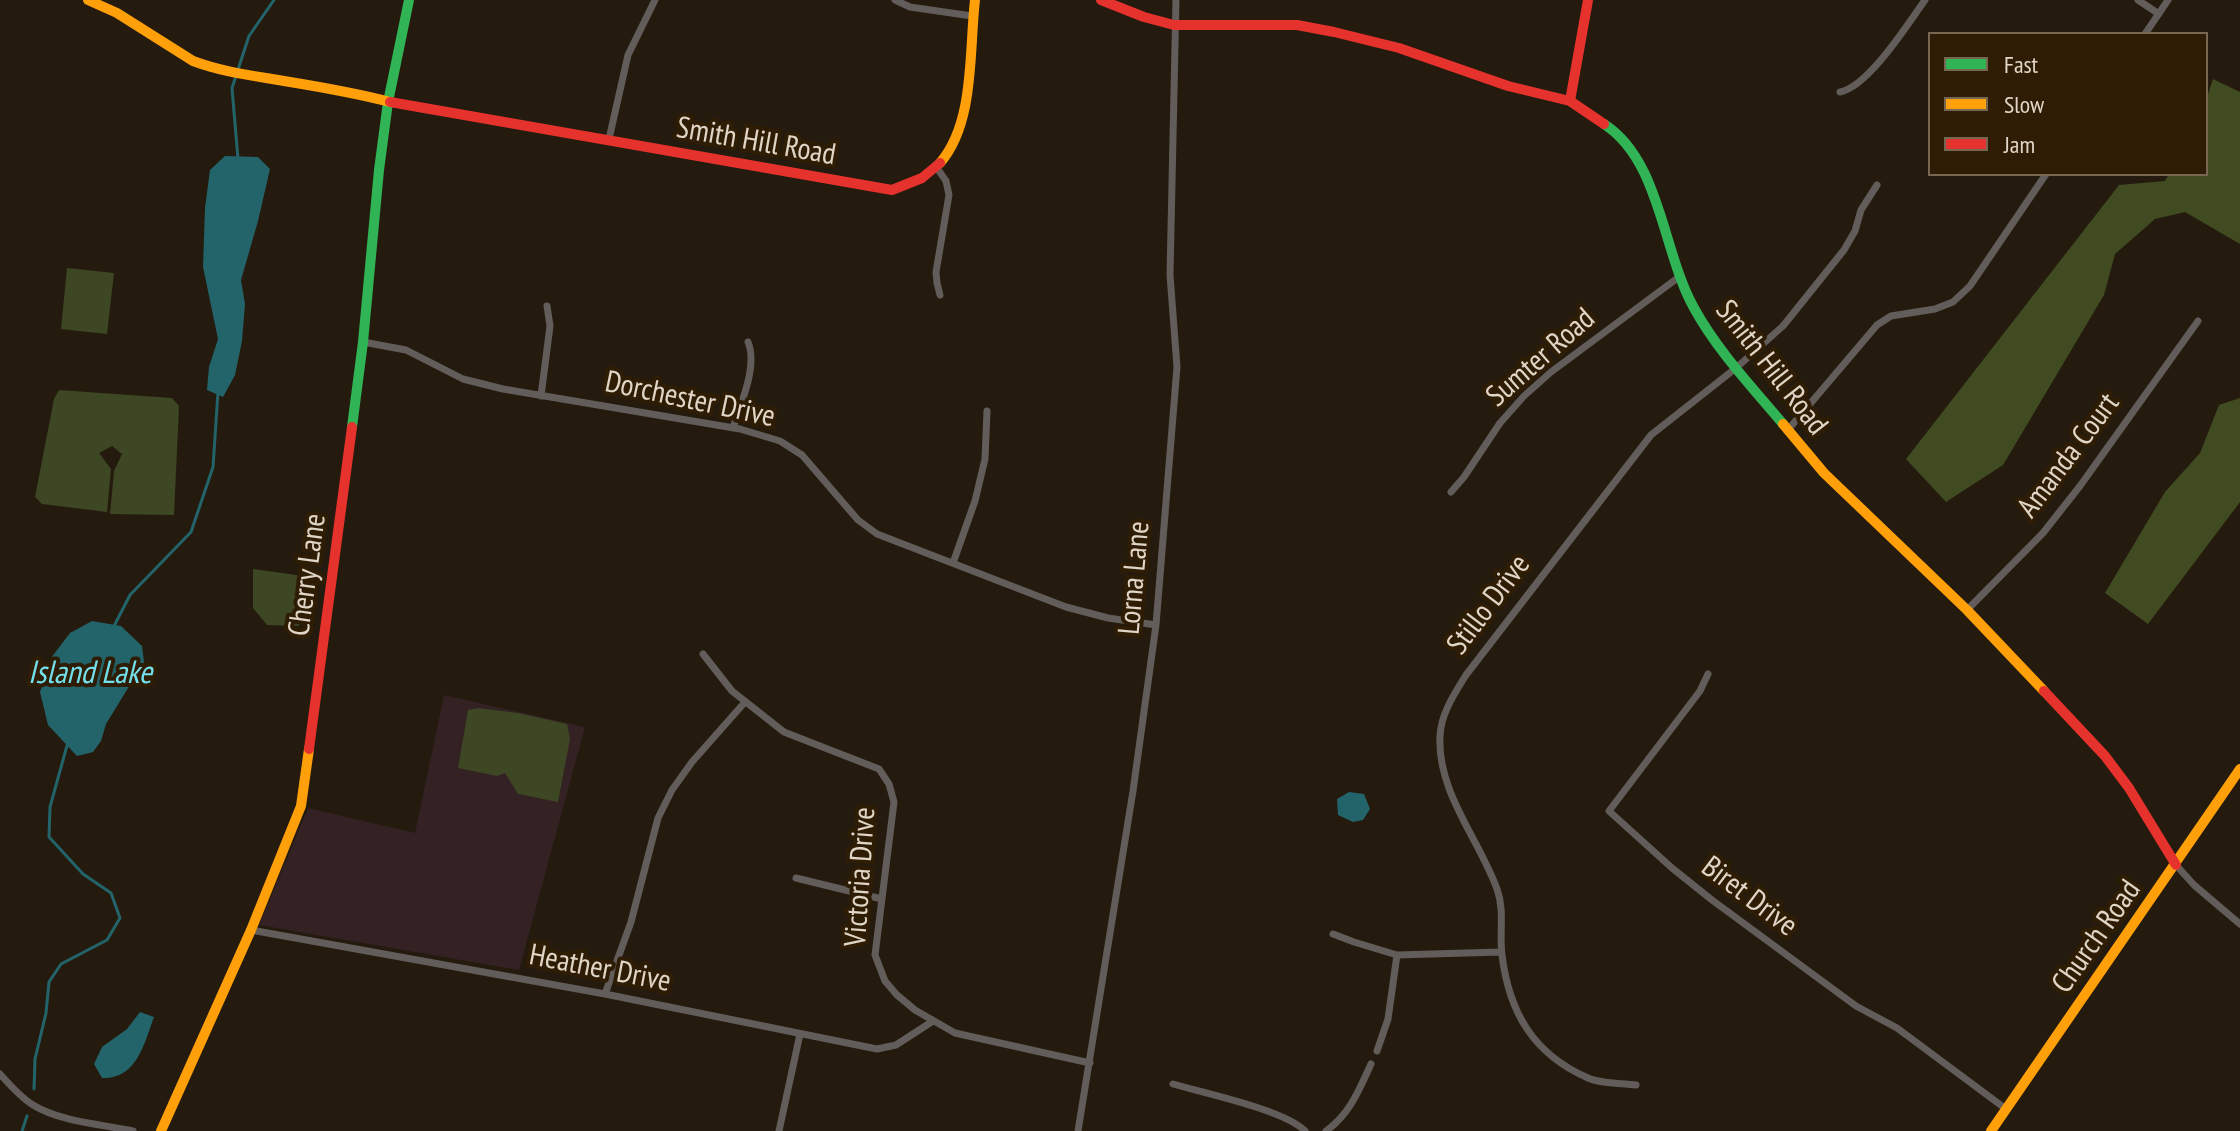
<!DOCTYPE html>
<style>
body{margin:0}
#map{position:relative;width:2240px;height:1131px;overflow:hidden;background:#241b0e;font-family:"PT Sans Narrow",sans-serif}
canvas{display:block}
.legend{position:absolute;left:1928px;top:32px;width:280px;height:144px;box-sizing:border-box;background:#2e1d04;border:2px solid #756752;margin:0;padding:10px 14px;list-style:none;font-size:24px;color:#e0d5c6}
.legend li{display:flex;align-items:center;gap:16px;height:40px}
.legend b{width:40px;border:2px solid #756752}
</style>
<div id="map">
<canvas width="2240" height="1131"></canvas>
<ul class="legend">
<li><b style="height:10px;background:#30b455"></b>Fast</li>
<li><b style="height:10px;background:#ff9f0a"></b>Slow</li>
<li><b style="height:10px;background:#e5322d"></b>Jam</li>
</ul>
</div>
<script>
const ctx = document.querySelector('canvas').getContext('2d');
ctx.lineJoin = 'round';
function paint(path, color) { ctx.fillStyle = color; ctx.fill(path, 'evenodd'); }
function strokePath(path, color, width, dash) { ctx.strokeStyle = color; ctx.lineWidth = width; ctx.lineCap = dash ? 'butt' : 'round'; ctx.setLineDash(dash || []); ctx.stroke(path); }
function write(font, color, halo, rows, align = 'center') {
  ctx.font = font + ' "PT Sans Narrow",sans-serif'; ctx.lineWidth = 8; ctx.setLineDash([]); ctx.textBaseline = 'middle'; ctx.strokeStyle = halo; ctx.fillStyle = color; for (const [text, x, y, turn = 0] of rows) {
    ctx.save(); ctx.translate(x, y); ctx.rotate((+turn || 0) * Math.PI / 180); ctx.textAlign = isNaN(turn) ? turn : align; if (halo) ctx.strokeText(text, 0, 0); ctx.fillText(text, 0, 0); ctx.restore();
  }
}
const education = new Path2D(`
 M444,695L585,727L519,970L259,925L308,808L415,833Z`);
const green = new Path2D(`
 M67,268L114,273L107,334L61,329Z
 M59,390L172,398L179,406L174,515L110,514L114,471L122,454L112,446L99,453L111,469L107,512L42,504L35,497L54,399Z
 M253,569L303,576L306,582L299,626L267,625L253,608Z
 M478,708L518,713L567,724L570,739L558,802L518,794L505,773L497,776L458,768L468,710Z`);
const forest = new Path2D(`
 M2213,79L2240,92V244L2185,212L2155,219L2115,254L2104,295L2003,465L1946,502L1906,459L2119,185L2165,181L2169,174H2206V100Z
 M2240,398V502L2148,624L2105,593L2165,492L2200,453L2219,405Z`);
const water = new Path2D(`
 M225,156L258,157L270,169L258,221L241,280L245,304L242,341L235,375L223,397L207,390L209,367L218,339L203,267L205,208L210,170Z
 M92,621L121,626L142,646L144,662L106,724L101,741L93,752L77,756L48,725L40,692L51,658L70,633Z
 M1349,792L1364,794L1370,809L1363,820L1353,822L1338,815L1337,799Z
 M140,1012L154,1017C144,1044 137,1079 102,1078L94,1064L102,1047L127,1029Z`);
const stream = new Path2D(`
 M238,159L232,88L249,36L274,0
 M113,628L130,595L191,532L213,467L218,392
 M34,1089L35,1059L46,1013L49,982L61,964L107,940L120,918L111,893L83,874L49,837L50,807L68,742
 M22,1131L27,1116`);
const street = new Path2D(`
 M895,0L910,7L972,16
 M2138,0L2159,14
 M2145,34L2168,0
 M1840,92C1868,87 1908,24 1925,0
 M609,139L628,55L655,0
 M937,168L946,181L949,195L936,272L937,283L940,295
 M363,342L406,350L463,379L503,389L740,429L780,441L802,455L858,520L877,534L1066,607L1108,618L1156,625
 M541,396L550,326L547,306
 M733,428C741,403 758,366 748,342
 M1787,431L1877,325L1891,316L1935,309L1953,302L1970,286L2046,174
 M1451,492L1464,477L1500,423L1524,396L1551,372L1679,277
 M953,563L975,501L985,459L987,411
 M1967,610L2043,533L2080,486L2198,321
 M703,654L732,691L784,732L879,769L889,784L894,802L875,955L885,981L897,995L915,1010L955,1033L1090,1063
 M1708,674L1700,691L1609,811L1672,868L1712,900L1856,1006L1897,1028L2006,1109
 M2176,865L2194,885L2240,924
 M796,878L882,899
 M251,930L605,994L877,1049L896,1045L933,1021
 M1333,934L1354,942L1397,955L1501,952
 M605,994L631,922L658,818L672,790L692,762L745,702
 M1377,1051L1388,1019L1397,955
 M0,1074C10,1085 20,1097 33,1105C61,1122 100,1124 133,1131
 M1173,1084C1204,1093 1285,1110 1305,1131
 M1636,1085C1621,1083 1601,1084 1588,1078C1533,1054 1509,1012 1502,955C1499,933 1505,911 1497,889C1479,839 1437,792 1440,736C1441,713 1455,693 1466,675L1651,435L1736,368L1783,326L1844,250L1855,231L1861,210L1877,185
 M779,1131L800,1034
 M1078,1131L1133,791L1156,625L1177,367L1170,275L1176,0
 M1326,1131C1350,1114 1359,1090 1371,1064`);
const fast = new Path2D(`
 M1604,124C1661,161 1662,251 1694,308C1717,350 1751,386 1783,424
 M352,427L363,342L379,170L388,102L409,0`);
const slow = new Path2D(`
 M88,0L117,13L193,61C217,70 241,74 266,78C308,85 349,91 390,102
 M940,163C975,123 969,51 975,0
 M1783,424L1824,473L1967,610L2044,691
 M161,1131L251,930L301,806L309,749
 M1991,1131L2240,769`);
const jam = new Path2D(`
 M1101,0L1144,17L1174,25H1297L1334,32L1399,48L1508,86L1570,101L1604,124
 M1570,101L1588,0
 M390,102L892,190L922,178L940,163
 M2044,691L2105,756L2129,788L2176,865
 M309,749L352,427`);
const streetNames = [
 ["Smith Hill Road",756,142,10],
 ["Sumter Road",1541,358,-41],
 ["Smith Hill Road",1771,368,52],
 ["Dorchester Drive",690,400,12],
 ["Amanda Court",2069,456,-53],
 ["Cherry Lane",308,575,-82],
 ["Lorna Lane",1135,578,-85],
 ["Stillo Drive",1489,605,-53],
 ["Victoria Drive",861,877,-86],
 ["Biret Drive",1749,897,37],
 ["Church Road",2097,937,-55],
 ["Heather Drive",600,969,11]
];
const waterNames = [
 ["Island Lake",90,674]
];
paint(education, '#332124');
paint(green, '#3d4723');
paint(forest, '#414b22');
paint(water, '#23646b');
strokePath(stream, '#23646b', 3);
strokePath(street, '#625c5a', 7);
strokePath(fast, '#30b455', 10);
strokePath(slow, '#ff9f0a', 10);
strokePath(jam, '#e5322d', 10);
write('30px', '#e0d5c6', '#2e1d04', streetNames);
write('italic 32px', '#74dfec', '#2e1d04', waterNames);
</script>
